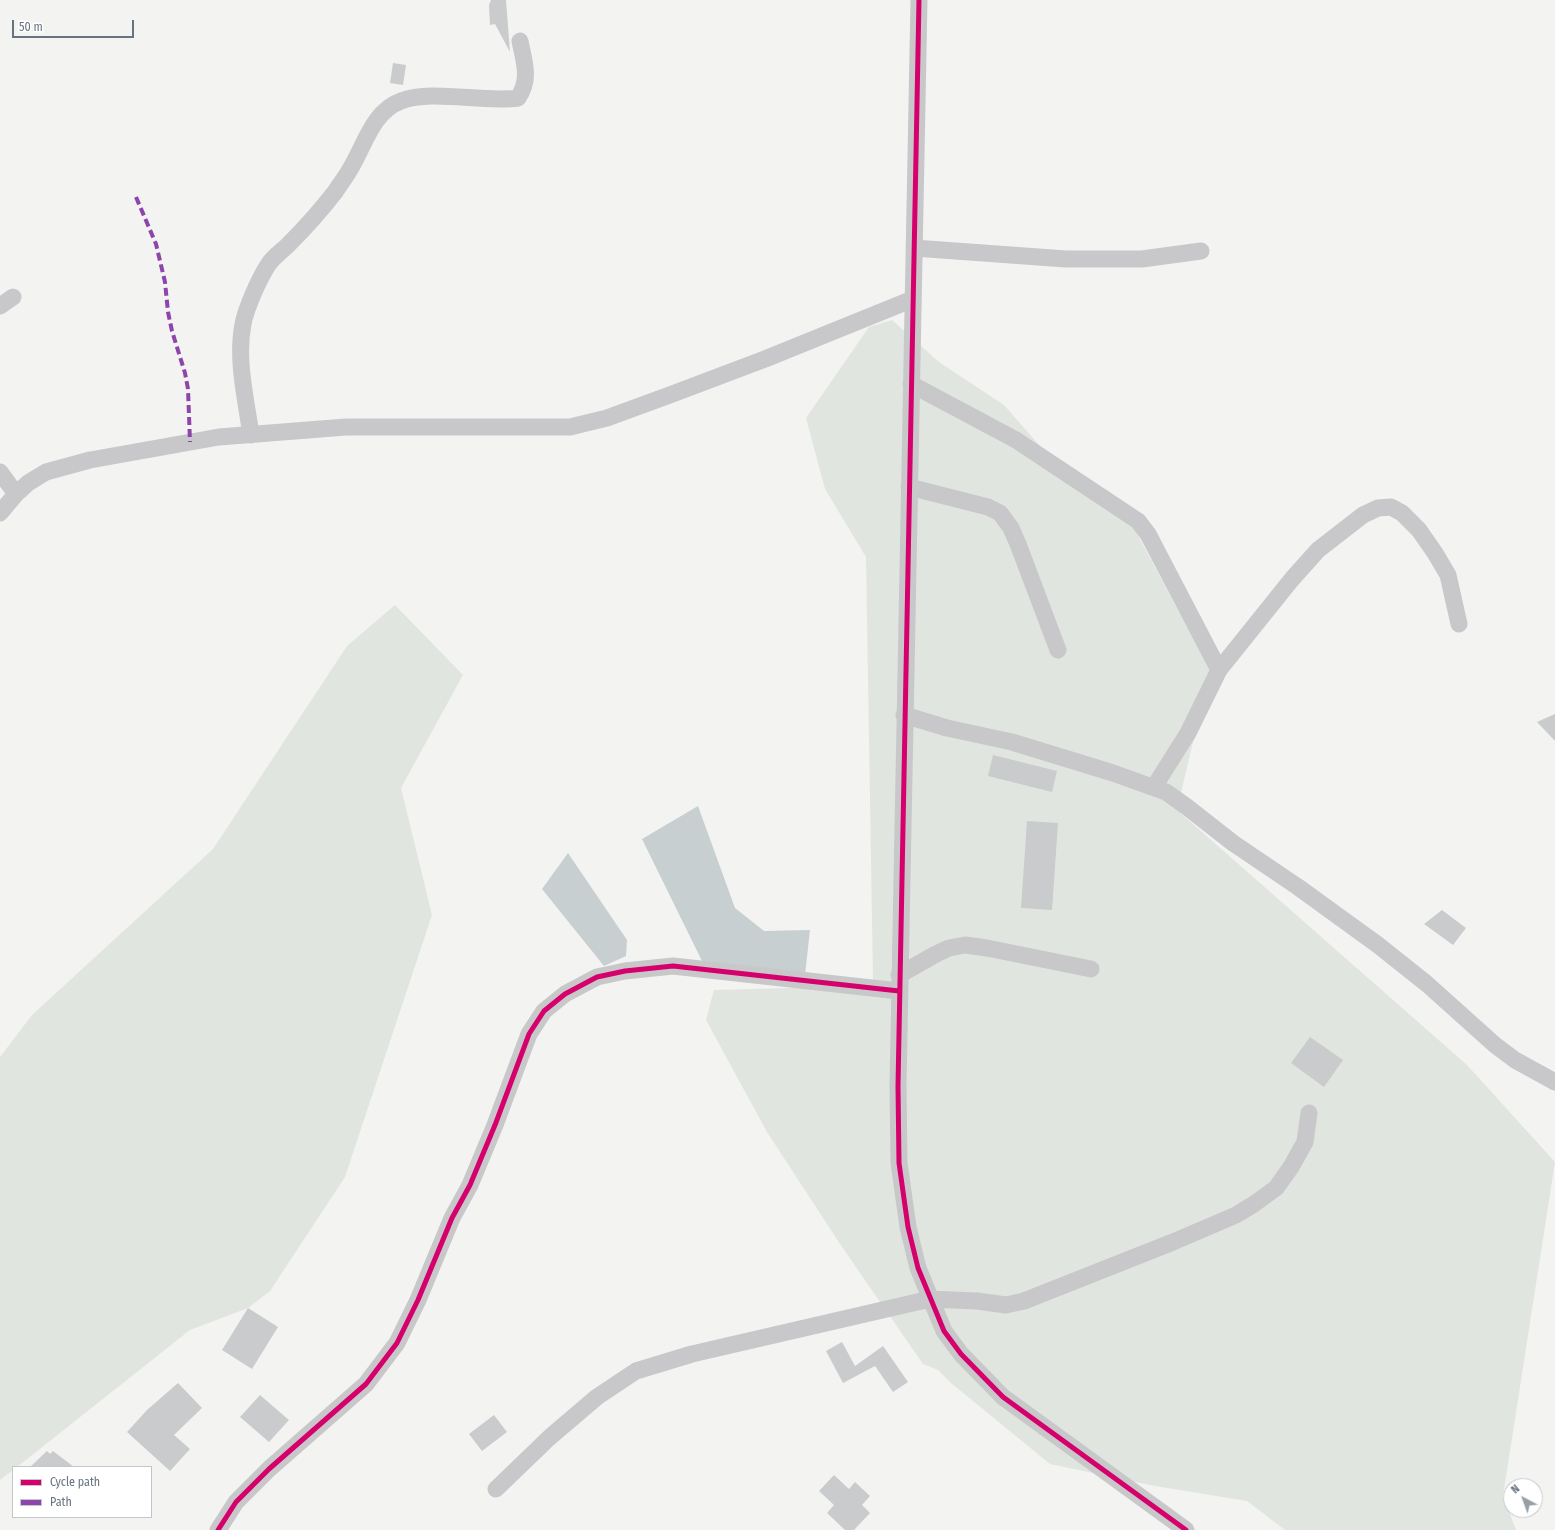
<!DOCTYPE html>
<style>
body{margin:0}
#map{position:relative;width:1555px;height:1530px;overflow:hidden;background:#f3f3f2;font-family:"Fira Sans Condensed",sans-serif}
canvas{display:block}
.legend{position:absolute;left:12px;top:1466px;width:140px;height:52px;box-sizing:border-box;background:#fff;border:1px solid #c2c7cc;margin:0;padding:5px 7px;list-style:none;font-size:12px;color:#67737f}
.legend li{display:flex;align-items:center;gap:8px;height:20px}
.legend b{width:20px;border:1px solid #c2c7cc}
.north{position:absolute;left:1503px;top:1478px;width:40px;height:40px;box-sizing:border-box;background:#fff;border:1px solid #c2c7cc;border-radius:50%;rotate:319deg;font-size:11px;font-weight:700;line-height:16px;text-align:center;color:#67737f}
.north::after{content:'';display:block;margin:auto;width:14px;height:18px;background:#98a0a7;clip-path:polygon(50% 0,100% 100%,50% 72%,0 100%)}
.scale{position:absolute;left:12px;top:20px;width:122px;height:18px;box-sizing:border-box;border:2px solid #67737f;border-top:0;padding-left:5px;font-size:12px;line-height:14px;white-space:nowrap;color:#67737f;-webkit-text-stroke:3px #fff;paint-order:stroke}
</style>
<div id="map">
<canvas width="1555" height="1530"></canvas>
<ul class="legend">
<li><b style="height:5px;background:#d6006c"></b>Cycle path</li>
<li><b style="height:5px;background:#8e44ad"></b>Path</li>
</ul>
<div class="north">N</div>
<div class="scale">50 m</div>
</div>
<script>
const ctx = document.querySelector('canvas').getContext('2d');
ctx.lineJoin = 'round';
function paint(path, color) { ctx.fillStyle = color; ctx.fill(path, 'evenodd'); }
function strokePath(path, color, width, dash) { ctx.strokeStyle = color; ctx.lineWidth = width; ctx.lineCap = dash ? 'butt' : 'round'; ctx.setLineDash(dash || []); ctx.stroke(path); }
const green = new Path2D(`
 M892,320L939,362L1004,405L1047,454L1125,511L1210,670L1177,810L1467,1065L1555,1162L1503,1496L1516,1530H1285L1247,1501L1155,1486L1050,1464L951,1383L938,1370L923,1364L840,1244L767,1132L706,1020L714,990L826,987L873,980L866,557L825,489L806,418L869,327Z
 M395,605L463,675L401,788L432,915L345,1177L270,1291L248,1308L190,1330L17,1467H13V1470L0,1480V1057L32,1015L213,849L347,646Z`);
const water = new Path2D(`
 M698,806L735,908L764,931L810,930L805,975L702,961L642,839Z
 M568,853L627,940L626,956L604,966L542,889Z`);
const building = new Path2D(`
 M491,0H506L510,52L495,24L490,25L489,5Z
 M393,63L406,65L403,85L390,83Z
 M1555,714V741L1537,722Z
 M993,755L1057,771L1052,792L988,776Z
 M1027,821L1058,823L1052,910L1021,908Z
 M1442,910L1466,928L1453,945L1424,924Z
 M1310,1037L1343,1060L1324,1087L1291,1063Z
 M248,1308L278,1327L252,1369L222,1350Z
 M842,1342L855,1366L883,1346L908,1382L893,1392L875,1366L843,1383L826,1351Z
 M178,1383L202,1408L174,1435L190,1449L170,1471L127,1432L147,1410Z
 M260,1395L289,1420L269,1442L240,1417Z
 M494,1415L507,1432L482,1451L469,1434Z
 M47,1451L50,1454L53,1451L74,1467H30Z
 M834,1475L849,1489L855,1482L870,1496L862,1505L870,1513L854,1530H845L827,1513L834,1505L819,1491Z`);
const minor = new Path2D(`
 M919,0L898,1086L899,1163L908,1227L918,1268L944,1331L961,1354L1003,1397L1186,1530
 M914,248L1066,259H1142L1201,251
 M0,306L13,297
 M911,384L1016,440L1138,521L1148,534L1219,670
 M251,435C246,399 236,360 243,324C246,308 259,279 268,265C273,257 282,251 289,244C305,228 321,210 335,192C341,183 348,174 353,164C366,141 374,111 401,101C432,89 483,103 518,98C531,79 524,62 520,41
 M0,472L16,494
 M909,487L988,507L1000,513L1011,528L1018,544L1058,650
 M0,513L16,494L28,483L46,472L90,460L219,437L346,427H570L607,418L667,396L765,359L913,299
 M904,715L947,728L1012,742L1113,773L1166,792L1187,807L1233,843L1298,887L1378,945L1427,984L1495,1045L1515,1060L1555,1082
 M1154,787L1188,733L1219,670L1292,579L1318,550L1363,515L1378,508L1391,507L1402,513L1419,530L1435,553L1448,575L1459,624
 M899,975L936,954L949,948L965,945L987,948L1091,969
 M496,1489L550,1437L597,1397L636,1371L692,1354L930,1299L977,1301L1006,1305L1024,1301L1173,1242L1236,1215L1254,1204L1276,1188L1291,1167L1305,1142L1309,1113
 M218,1530L236,1502L269,1469L366,1384L397,1343L418,1300L452,1218L470,1185L495,1125L529,1034L544,1011L565,994L597,977L625,971L673,966L899,991`);
const quiet = new Path2D(`
 M136,197L156,244L165,282L168,312L172,331L185,373L188,389L190,442`);
const cycleway = new Path2D(`
 M919,0L898,1086L899,1163L908,1227L918,1268L944,1331L961,1354L1003,1397L1186,1530
 M218,1530L236,1502L269,1469L366,1384L397,1343L418,1300L452,1218L470,1185L495,1125L529,1034L544,1011L565,994L597,977L625,971L673,966L899,991`);
paint(green, '#e1e5e0');
paint(water, '#c8cfd1');
paint(building, '#cacbcc');
strokePath(minor, '#c8c8ca', 17);
strokePath(quiet, '#8e44ad', 4, [8, 4]);
strokePath(cycleway, '#d6006c', 5);
</script>
